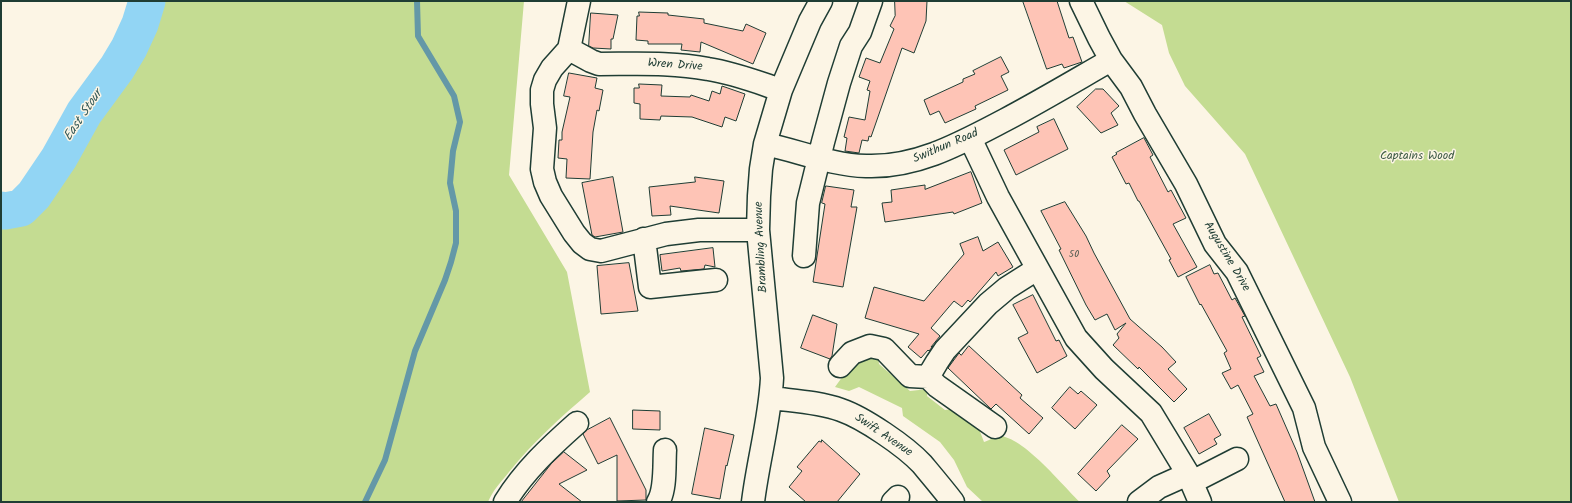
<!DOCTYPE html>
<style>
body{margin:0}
#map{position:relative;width:1572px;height:503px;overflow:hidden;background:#fcf5e5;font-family:Kalam,sans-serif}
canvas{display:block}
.frame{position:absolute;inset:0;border:2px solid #1f3d34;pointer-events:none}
</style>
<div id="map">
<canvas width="1572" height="503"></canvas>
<div class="frame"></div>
</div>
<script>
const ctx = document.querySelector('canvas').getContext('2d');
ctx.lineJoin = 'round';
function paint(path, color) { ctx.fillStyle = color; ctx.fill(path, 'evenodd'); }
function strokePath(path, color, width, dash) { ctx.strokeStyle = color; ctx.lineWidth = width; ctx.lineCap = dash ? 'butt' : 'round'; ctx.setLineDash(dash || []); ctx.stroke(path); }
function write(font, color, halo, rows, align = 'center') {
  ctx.font = font + ' Kalam,sans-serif'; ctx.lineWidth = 3; ctx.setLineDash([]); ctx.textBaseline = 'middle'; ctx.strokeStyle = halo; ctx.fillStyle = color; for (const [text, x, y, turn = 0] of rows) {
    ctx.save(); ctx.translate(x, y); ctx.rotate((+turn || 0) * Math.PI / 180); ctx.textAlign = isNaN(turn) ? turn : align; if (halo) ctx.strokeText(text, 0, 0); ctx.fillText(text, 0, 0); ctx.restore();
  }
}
const green = new Path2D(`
 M161,1H524L509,175L567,272L590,392C560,418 534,441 509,472C501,482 493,490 488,502H1V225L5,227L57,192L160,18Z
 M1124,1H1571V502H1399L1350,377L1245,154L1185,86L1169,53L1162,25Z
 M867,353L878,356L879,364L910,391L928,389L927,396L945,410L952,409L963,418L976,421L984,442C988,441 994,437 998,436C1022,435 1063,486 1080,502H983L967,487L954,460L940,442L903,416L902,408L859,387L849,391L835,387L848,369Z`);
const stream = new Path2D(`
 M365,502L385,460L415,351L445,280L451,262L456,243V211L450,183L453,151L460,122L454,96L418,36L417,1`);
const river = new Path2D(`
 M1,210L5,211L21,208L34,195L59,158L84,113L117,68L129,48L140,24L147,1`);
const building = new Path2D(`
 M895,1H927L926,21L914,53L902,48L871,137L869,136L868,141L862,140L859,153L845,151L847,138L844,137L849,117L865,120L870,91L867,90L870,81L859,77L866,58L880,63L894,29L890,26L895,16Z
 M1023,1H1057L1069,38L1073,37L1082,62L1064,68L1062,64L1047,69Z
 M639,12L668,13V15L704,19V23L743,31L746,24L766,33L753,64L701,42L700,52L681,50L682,44H648V41L636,40L637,16H639Z
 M591,13L618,15L613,39H611V49L593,48L589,46Z
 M1001,57L1009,72L1001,76L1008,90L975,106L976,109L945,123L939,111L930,115L924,100L963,82V79L975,74L973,71Z
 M569,73L597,78L595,88L603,90L599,111L597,110L593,132L590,179L566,178L567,159L558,158L559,140H562V132L570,97L564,96Z
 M639,84L662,85L661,96L690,97L691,95L709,101L712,91L720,94L722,86L745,94L736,121L725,117L722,127L692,117L661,116L660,120L640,119V104L634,103V88H639Z
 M1096,89H1103L1119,106L1111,113L1118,125L1101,133L1077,107Z
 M1054,119L1068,149L1016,175L1004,150L1039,132L1037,127Z
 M1144,138L1153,155L1150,157L1168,192L1171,190L1186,218L1173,224L1197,267L1178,277L1169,260L1171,259L1139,201H1138L1129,183L1126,184L1112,157L1117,154L1116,153Z
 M971,172L982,203L954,214L953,212L885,222L882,203L892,202L891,190L925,185V189Z
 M613,177L623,232L595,237L592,235L582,183Z
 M695,177L724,181L719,213L670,206L671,215L652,216L649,187L695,182Z
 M826,186L854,190L851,207H857L843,287L813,282L825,204L822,203Z
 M1065,202L1086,236L1094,253L1130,319L1162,347L1176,362L1168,369L1187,389L1174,402L1139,367L1138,369L1113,345L1119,338L1117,334L1126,323L1115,330L1107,314L1095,320L1086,305L1059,250L1061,249L1041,211Z
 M978,237L983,251L998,242L1013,267L998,276L996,272L970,302L968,300L962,307L954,301L931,328L940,336L931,347L933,346L929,351L928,350L921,358L908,347L919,334L865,318L874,287L924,301L964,254L960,244Z
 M713,248L715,267L705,265L704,269L681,271L680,268L662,271L660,255Z
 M629,263L638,311L601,314L597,266Z
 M1210,265L1214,274L1218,273L1232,300L1235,298L1245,316L1242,317L1261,356L1257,358L1264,372L1254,376L1270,406L1276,404L1297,452L1315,502H1285L1247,417L1253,414L1238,385L1231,389L1222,373L1231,369L1224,353L1227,351L1201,304L1200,305L1186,277Z
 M1033,295L1056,341L1059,340L1067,356L1037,373L1018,338L1028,333L1013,305Z
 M813,315L837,324L832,356L830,359L801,348Z
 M969,346L1022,395L1020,398L1043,418L1029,434L996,404L991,409L948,368L959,353L961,355Z
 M1070,387L1078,394L1081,391L1097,405L1075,429L1052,408Z
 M633,410L660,411V430L633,429Z
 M1209,414L1221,435L1214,439L1217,444L1199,454L1184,428Z
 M610,418L646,490V500L617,501V455L598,464L583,434L587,430Z
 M1122,425L1138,439L1107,471L1110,476L1096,491L1078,474Z
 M705,428L734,435L727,466L726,465L720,499L692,494Z
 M822,440L860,474L837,502H806L789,487L802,471L797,467L819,441L821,442Z
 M564,452L587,470L559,484L582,502H521L551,464Z`);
const minor = new Path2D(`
 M579,1L569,49L552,68L545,80L542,90V104L545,128L542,169L545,182L551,196L574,233L582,243L590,249L601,251L666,234L699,230H758
 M1081,1L1099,38L1111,60L1131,87L1145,114L1186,184L1215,244L1237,272L1304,408L1314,447L1340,502
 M569,49L591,61L599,64C635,64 673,62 708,69C734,73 757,82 781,90
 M970,138L998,197L1076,338L1104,369L1151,413L1188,474L1200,502
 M765,144C799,151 831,165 866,166C917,168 961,143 1005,120C1041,101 1076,80 1111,60
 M644,239L650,287L716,280
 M804,256L808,203L823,142L839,83L851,46L860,32L871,1
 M840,366L852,353L870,346L884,349L910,376L928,377L937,386L995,427
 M928,377L937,362L945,350L988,304L1007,288L1037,269
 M771,398C794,401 819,402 841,410C864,418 905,446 922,464C932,476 943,489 953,502
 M1192,482L1237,459
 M505,502C524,471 550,447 577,423
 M658,502C666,490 664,465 665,450
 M753,502C758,461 770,419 772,378L758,230L759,196L761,169L765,144L781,90L810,21L821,1
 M893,502L898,497
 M1139,502L1159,487L1188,474`);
const numberNames = [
 ["50",1074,255]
];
const streetNames = [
 ["Wren Drive",675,66,4],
 ["Swithun Road",946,147,-23],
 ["Brambling Avenue",762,247,-93],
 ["Augustine Drive",1226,257,59],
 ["Swift Avenue",883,436,34]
];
const parkNames = [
 ["Captains Wood",1417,157]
];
const waterNames = [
 ["East Stour",84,116,-56]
];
paint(green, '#c4dc92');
strokePath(stream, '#6498a7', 6);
strokePath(river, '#92d5f4', 37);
paint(building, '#fec4b6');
strokePath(building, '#1f3d34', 1);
strokePath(minor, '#1f3d34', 25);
strokePath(minor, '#fcf5e5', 22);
write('10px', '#575f54', null, numberNames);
write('12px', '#1f3d34', '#fcf5e5', streetNames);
write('12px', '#405d47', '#fcf5e5', parkNames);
write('italic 13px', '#365b5a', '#fcf5e5', waterNames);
</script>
